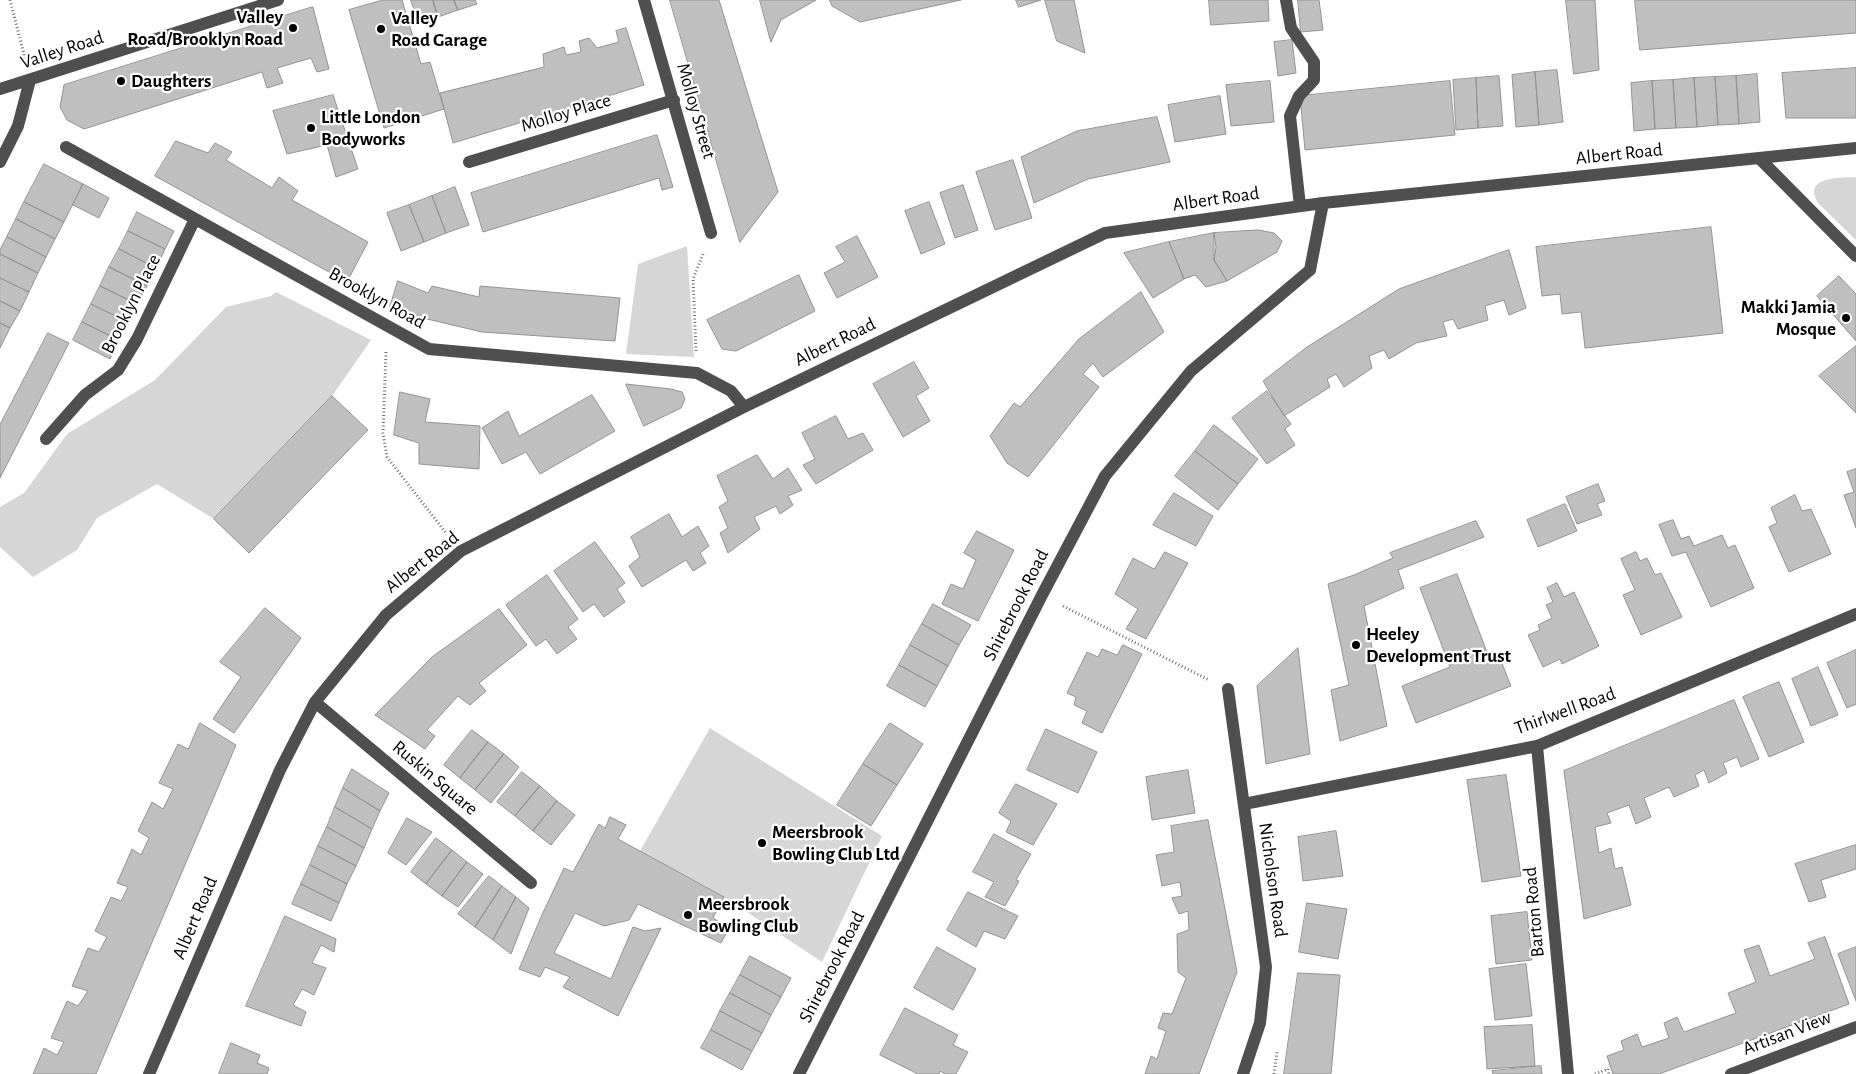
<!DOCTYPE html>
<style>
body{margin:0}
canvas{display:block;background:#fff}
</style>
<canvas width="1856" height="1074"></canvas>
<script>
const ctx = document.querySelector('canvas').getContext('2d');
ctx.lineJoin = 'round';
function paint(path, color) { ctx.fillStyle = color; ctx.fill(path, 'evenodd'); }
function strokePath(path, color, width, dash) { ctx.strokeStyle = color; ctx.lineWidth = width; ctx.lineCap = dash ? 'butt' : 'round'; ctx.setLineDash(dash || []); ctx.stroke(path); }
function write(font, color, halo, rows, align = 'center') {
  ctx.font = font + ' "Alegreya Sans",sans-serif'; ctx.lineWidth = 4.5; ctx.setLineDash([]); ctx.textBaseline = 'middle'; ctx.strokeStyle = halo; ctx.fillStyle = color; for (const [text, x, y, turn = 0] of rows) {
    ctx.save(); ctx.translate(x, y); ctx.rotate((+turn || 0) * Math.PI / 180); ctx.textAlign = isNaN(turn) ? turn : align; if (halo) ctx.strokeText(text, 0, 0); ctx.fillText(text, 0, 0); ctx.restore();
  }
}
const green = new Path2D(`
 M1856,177V240L1818,203C1802,176 1840,178 1856,177Z
 M687,246L694,357L626,354L638,264Z
 M276,292L371,340L332,396L214,519L157,484L97,518L77,550L33,577L0,547V507L24,493L67,434L155,380L226,307L271,296Z
 M710,728L882,836L822,962L724,897L640,851Z`);
const building = new Path2D(`
 M383,0H402L421,64L430,62L444,109L384,128L349,10Z
 M411,0H433L438,17L419,23Z
 M433,0H454L458,10L438,17Z
 M454,0H475L477,4L458,10Z
 M670,0H719L778,192L740,242Z
 M760,0H816L781,20L771,42Z
 M830,0H961L860,22L832,6Z
 M1016,0H1041L1019,7Z
 M1045,0H1074L1085,53L1057,41Z
 M1209,0H1268L1269,21L1211,25Z
 M1298,0H1319L1323,30L1301,32Z
 M1566,0H1595L1599,70L1574,74Z
 M1635,0H1856V33L1640,50Z
 M313,7L329,69L317,72L311,58L277,68L283,83L267,88L262,72L84,129L67,120L60,107L64,85Z
 M626,28L644,85L453,143L440,93L544,67L543,54L564,47L566,55L581,52L579,41L589,38L597,48L619,42L616,31Z
 M1292,40L1296,73L1278,76L1274,42Z
 M1856,68V118H1786L1782,73Z
 M1557,70L1563,122L1539,125L1535,72Z
 M1535,72L1539,125L1516,127L1512,75Z
 M1757,74L1760,122L1739,124L1736,76Z
 M1499,76L1503,126L1478,128L1476,78Z
 M1736,76L1739,124L1718,125L1715,77Z
 M1715,77L1718,125L1697,127L1694,78Z
 M1476,78L1478,128L1456,130L1453,80Z
 M1694,78L1697,127L1676,128L1673,80Z
 M1673,80L1676,128L1655,129L1652,81Z
 M1270,81L1274,122L1231,126L1226,85Z
 M1450,81L1455,135L1305,150L1300,96Z
 M1652,81L1655,129L1634,131L1631,83Z
 M333,95L358,169L336,177L327,145L287,154L273,111Z
 M1220,96L1226,134L1175,142L1168,105Z
 M1157,117L1170,162L1088,179L1034,203L1021,157L1077,131Z
 M657,135L673,187L662,190L659,178L483,232L471,193Z
 M176,141L208,153L215,143L232,152L226,160L272,188L279,177L298,191L292,200L368,242L347,282L155,176Z
 M1013,160L1032,218L995,230L976,172Z
 M44,164L83,184L64,222L24,202Z
 M83,184L109,198L99,218L73,205Z
 M963,185L978,230L955,238L940,193Z
 M455,187L469,225L446,233L432,196Z
 M432,196L446,233L424,242L409,205Z
 M24,202L64,222L55,239L16,219Z
 M929,202L945,244L921,254L905,211Z
 M409,205L424,242L401,251L387,213Z
 M137,212L174,231L165,249L128,231Z
 M16,219L55,239L46,257L7,237Z
 M1711,227L1723,333L1585,348L1581,312L1562,314L1560,294L1542,296L1536,247Z
 M1258,230L1274,233L1282,241L1277,252L1227,281L1214,260L1216,247L1214,233Z
 M128,231L165,249L156,268L119,249Z
 M1214,233V260L1227,281L1206,287L1195,275L1184,279L1169,242Z
 M857,236L878,277L837,298L824,273L845,262L836,247Z
 M7,237L46,257L38,273L0,254V250Z
 M1169,242L1184,279L1153,298L1124,253Z
 M119,249L156,268L147,286L109,267Z
 M1509,250L1526,308L1509,315L1504,300L1485,306L1488,320L1458,329L1453,319L1443,322L1447,336L1416,343L1389,359L1384,350L1369,356L1372,368L1344,387L1336,374L1327,379L1330,387L1284,416L1263,381L1307,347L1399,289Z
 M0,254L38,273L29,292L0,278Z
 M109,267L147,286L137,304L100,286Z
 M799,275L815,311L736,351L722,349L707,320Z
 M1839,276L1856,294V341L1817,296Z
 M0,278L29,292L20,311L0,301Z
 M398,281L428,293L432,286L479,297L480,286L620,298L615,341L482,332L427,319L390,307Z
 M100,286L137,304L128,322L91,304Z
 M1141,292L1164,332L1103,377L1093,363L1083,374L1099,387L1028,477L1007,463L990,436L1014,403L1020,407L1079,339Z
 M0,301L20,311L10,328L0,323Z
 M91,304L128,322L119,340L82,322Z
 M82,322L119,340L110,359L73,340Z
 M0,323L10,328L0,348Z
 M48,333L69,343L0,478V425Z
 M1856,346V413L1819,376Z
 M914,362L929,388L916,396L930,421L903,437L873,384Z
 M626,384L671,389L682,392L685,399L681,408L644,426Z
 M1267,391L1291,424L1285,429L1295,445L1267,464L1232,418Z
 M400,392L430,399L425,422L480,426L479,469L419,464V443L394,435Z
 M592,395L615,431L540,474L526,452L502,464L482,428L508,411L519,436Z
 M332,396L368,430L249,553L214,519Z
 M836,416L848,439L863,433L873,450L816,484L803,465L815,459L802,433Z
 M1214,425L1258,459L1238,484L1195,451Z
 M1195,451L1238,484L1218,510L1175,476Z
 M757,455L773,479L788,468L802,490L788,496L793,505L780,514L776,506L754,517L760,529L728,553L720,533L728,528L719,507L728,501L717,476Z
 M1856,469V528L1844,495L1854,492L1847,472Z
 M1598,484L1605,501L1597,504L1602,515L1577,524L1566,497Z
 M1174,493L1213,516L1196,546L1153,525Z
 M1795,495L1802,511L1811,509L1831,554L1789,572L1769,527L1777,523L1771,508Z
 M1565,504L1577,531L1538,547L1527,520Z
 M669,514L682,537L698,526L709,546L700,553L706,563L693,571L686,560L642,587L629,566L640,557L631,537Z
 M1673,520L1681,539L1689,536L1694,546L1722,535L1728,548L1735,545L1754,588L1711,607L1686,552L1672,556L1659,525Z
 M1476,521L1484,537L1398,570L1404,588L1364,606L1387,726L1340,741L1331,690L1349,685L1328,584L1354,575L1393,558L1390,553Z
 M977,531L1014,550L978,621L942,604L951,584L963,589L976,560L964,553Z
 M595,542L625,583L617,589L625,602L604,617L594,604L583,612L554,571Z
 M1165,552L1188,563L1146,639L1126,629L1138,609L1115,594L1133,558L1154,569Z
 M1636,552L1640,561L1647,558L1655,575L1661,573L1682,617L1641,635L1623,595L1635,590L1621,559Z
 M1457,574L1490,660L1499,656L1511,686L1416,723L1402,686L1450,667L1420,588Z
 M547,575L578,619L568,627L577,639L557,654L546,639L536,646L506,605Z
 M1557,583L1564,597L1574,592L1599,646L1562,664L1560,659L1543,667L1528,635L1540,630L1538,625L1552,618L1546,605L1553,602L1547,588Z
 M933,604L971,625L959,645L922,624Z
 M265,608L301,638L234,733L213,719L241,677L220,662Z
 M499,609L527,645L479,683L486,691L470,705L458,696L427,730L435,736L425,749L375,715L432,657Z
 M922,624L959,645L948,666L910,645Z
 M910,645L948,666L937,686L899,665Z
 M1123,645L1142,654L1102,733L1082,723L1087,711L1074,705L1076,697L1067,693L1087,652L1098,657L1102,649L1117,655Z
 M1298,648L1310,754L1266,764L1257,686Z
 M1856,650V704L1847,708L1827,663Z
 M899,665L937,686L925,707L887,686Z
 M1818,667L1838,715L1811,726L1792,679Z
 M1779,682L1804,742L1769,757L1743,697Z
 M1734,700L1759,759L1741,767L1737,757L1723,763L1727,773L1709,783L1704,770L1695,775L1699,786L1674,797L1669,787L1644,798L1651,817L1636,824L1629,805L1607,813L1611,823L1595,827L1599,853L1611,848L1615,869L1622,867L1631,905L1584,919L1564,771Z
 M200,723L236,745L96,1074H33L44,1048L57,1055L64,1042L51,1038L67,1001L78,1006L88,991L72,986L88,948L99,952L107,937L95,931L111,897L121,901L128,887L117,883L132,849L141,855L149,838L138,831L152,802L163,809L173,789L159,783L178,744L188,749Z
 M890,723L923,744L897,785L863,764Z
 M1046,729L1097,752L1078,793L1027,770Z
 M472,730L488,742L460,778L444,765Z
 M488,742L504,754L475,790L460,778Z
 M504,754L519,767L491,803L475,790Z
 M863,764L897,785L871,826L837,805Z
 M352,769L389,793L380,811L343,788Z
 M1188,770L1195,813L1152,820L1146,777Z
 M522,772L540,786L515,816L497,802Z
 M1506,775L1521,876L1482,882L1467,780Z
 M1016,784L1057,804L1033,845L1006,832L1011,821L999,813Z
 M540,786L557,801L533,831L515,816Z
 M343,788L380,811L372,829L335,807Z
 M557,801L575,815L551,845L533,831Z
 M335,807L372,829L364,848L327,827Z
 M610,817L626,825L618,839L724,897L713,918L729,928L721,943L638,904L629,920L604,926L575,913L554,953L611,979L633,927L645,931L661,928L618,1016L563,987L570,977L545,967L540,977L519,969L541,917L564,868L573,872L599,824L605,828Z
 M407,818L432,832L406,865L388,853Z
 M1208,820L1237,972L1199,1074H1145L1151,1056L1157,1059L1166,1031L1158,1028L1163,1013L1172,1014L1186,978L1178,972L1177,934L1189,930L1188,911L1179,914L1172,898L1182,896L1180,882L1162,886L1156,855L1174,852L1171,826Z
 M327,827L364,848L356,866L318,846Z
 M1336,831L1343,876L1303,881L1298,837Z
 M994,834L1031,854L1016,880L1019,881L1005,906L985,897L994,882L973,872Z
 M436,838L452,850L426,884L411,872Z
 M1856,845V869L1821,880L1826,897L1809,902L1795,864Z
 M318,846L356,866L347,884L310,865Z
 M452,850L467,862L442,896L426,884Z
 M467,862L483,874L458,907L442,896Z
 M310,865L347,884L339,903L301,884Z
 M489,876L502,886L475,927L458,914Z
 M301,884L339,903L331,921L292,904Z
 M502,886L516,897L493,940L475,927Z
 M968,892L1018,916L1005,939L984,931L976,947L947,930Z
 M516,897L529,908L511,954L493,940Z
 M1307,903L1347,909L1338,959L1299,952Z
 M1527,912L1532,960L1496,964L1491,916Z
 M285,916L336,939L334,952L321,945L312,963L326,968L314,995L302,989L293,1005L306,1012L301,1026L246,1006Z
 M1825,937L1849,1004L1659,1074H1613L1607,1056L1624,1050L1621,1041L1637,1034L1642,1047L1669,1038L1664,1023L1677,1017L1684,1032L1736,1013L1728,993L1756,982L1744,950L1759,945L1770,976L1815,959L1808,943Z
 M937,947L976,969L953,1010L914,988Z
 M1856,947V1001L1838,954Z
 M750,956L791,978L781,997L740,975Z
 M1526,964L1532,1016L1495,1020L1489,969Z
 M1298,973L1340,975L1331,1074H1284Z
 M740,975L781,997L771,1015L730,993Z
 M730,993L771,1015L762,1033L720,1011Z
 M905,1008L958,1035L953,1045L968,1052L956,1074H945L940,1071L939,1074H918L880,1055Z
 M720,1011L762,1033L752,1051L711,1030Z
 M1532,1025L1535,1066L1487,1069L1484,1027Z
 M711,1030L752,1051L742,1070L701,1048Z
 M231,1043L260,1055L257,1063L269,1068L267,1074H219Z
 M1541,1066L1542,1074H1493L1492,1071Z`);
const path = new Path2D(`
 M10,0L25,58
 M696,351L693,279L703,254
 M386,352L383,433L387,457L446,533
 M1063,606L1209,680
 M1274,1074L1277,1052
 M1595,1074L1608,1069L1609,1074`);
const minor = new Path2D(`
 M644,0L711,233
 M1286,0L1291,28L1314,62V80L1299,96L1290,116L1300,206
 M0,89L278,0
 M66,147L429,349L697,373L731,391L744,407
 M1759,158L1856,256
 M0,162L18,126L30,80
 M469,162L674,100
 M46,439L85,395L118,370L137,339L195,219
 M1228,689L1266,967L1260,1023L1243,1074
 M315,702L531,883
 M1537,746L1568,1074
 M1244,804L1537,746L1856,614
 M149,1074L280,770L315,702L386,615L461,551L744,407L1105,233L1323,203L1856,148
 M799,1074L1042,595L1105,476L1191,371L1310,270L1323,203
 M1731,1074L1856,1027`);
const markers = [
 [293,28,5,"#000"],
 [381,29,5,"#000"],
 [121,81,5,"#000"],
 [311,128,5,"#000"],
 [1846,318,5,"#000"],
 [1356,645,5,"#000"],
 [762,843,5,"#000"],
 [688,915,5,"#000"]
];
const poiNames = [
 ["Valley",283,17,"right"],
 ["Road/Brooklyn Road",283,39,"right"],
 ["Valley",391,18],
 ["Road Garage",391,40],
 ["Daughters",131,81],
 ["Little London",321,117],
 ["Bodyworks",321,139],
 ["Makki Jamia",1836,307,"right"],
 ["Mosque",1836,329,"right"],
 ["Heeley",1366,634],
 ["Development Trust",1366,656],
 ["Meersbrook",772,832],
 ["Bowling Club Ltd",772,854],
 ["Meersbrook",698,904],
 ["Bowling Club",698,926]
];
const streetNames = [
 ["Valley Road",62,50,-18],
 ["Molloy Street",696,111,74],
 ["Molloy Place",566,113,-17],
 ["Albert Road",1619,154,-6],
 ["Albert Road",1216,199,-8],
 ["Brooklyn Road",377,298,29],
 ["Brooklyn Place",131,304,-63],
 ["Albert Road",835,342,-26],
 ["Albert Road",422,562,-38],
 ["Shirebrook Road",1016,605,-63],
 ["Thirlwell Road",1565,711,-20],
 ["Ruskin Square",435,778,40],
 ["Nicholson Road",1273,880,82],
 ["Barton Road",1534,912,-95],
 ["Albert Road",195,918,-67],
 ["Shirebrook Road",832,967,-63],
 ["Artisan View",1787,1033,-21]
];
paint(green, '#d6d6d6');
paint(building, '#bfbfbf');
strokePath(building, '#939393', 1);
strokePath(path, '#717171', 3, [1, 2.5]);
strokePath(minor, '#4f4f4f', 12);
for (const [x, y, r, color] of markers) { const dot = new Path2D(); dot.arc(x, y, r, 0, 2 * Math.PI); ctx.fillStyle = color; ctx.fill(dot); strokePath(dot, '#fff', 2); }
write('bold 19px', '#000', '#fff', poiNames, 'left');
write('19px', '#000', '#fff', streetNames);
</script>
